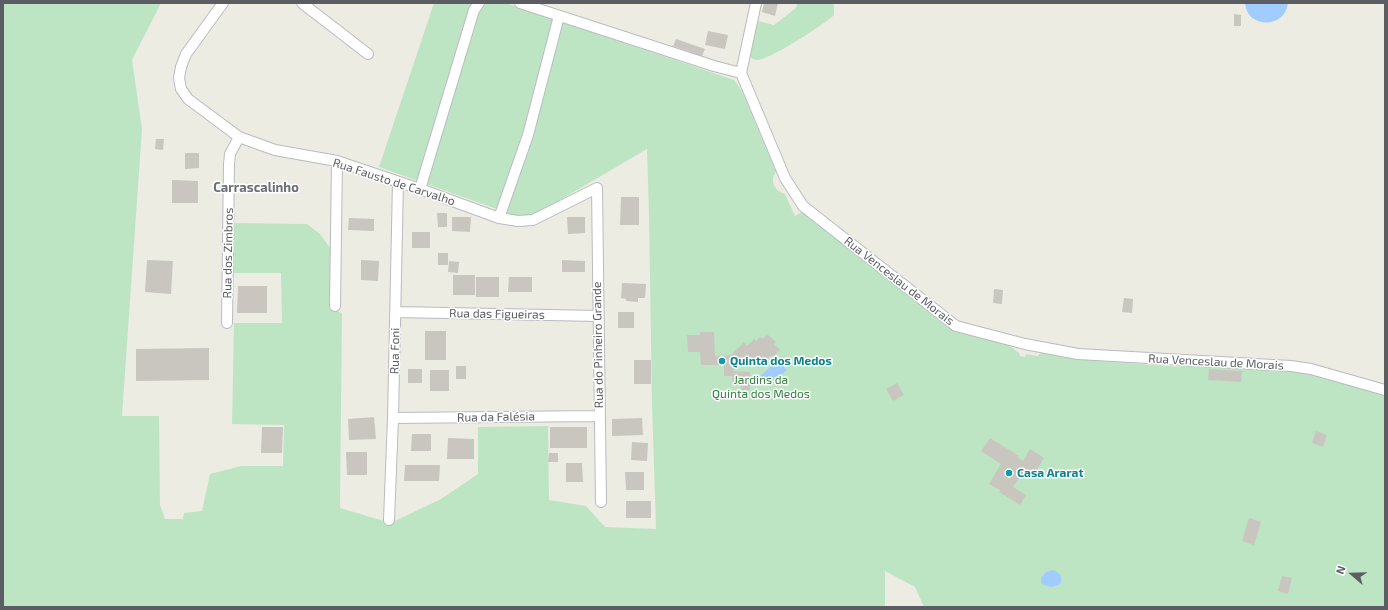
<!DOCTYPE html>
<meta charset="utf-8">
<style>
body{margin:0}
#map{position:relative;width:1388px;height:610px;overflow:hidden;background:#edece2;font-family:"Exo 2",sans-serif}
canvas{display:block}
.frame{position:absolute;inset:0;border:4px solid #5b5d63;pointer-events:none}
.north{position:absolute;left:1332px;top:554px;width:40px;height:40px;-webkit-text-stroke:3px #fff;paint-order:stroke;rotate:290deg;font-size:11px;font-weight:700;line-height:16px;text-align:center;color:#5b5d63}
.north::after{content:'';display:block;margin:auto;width:14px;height:18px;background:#5b5d63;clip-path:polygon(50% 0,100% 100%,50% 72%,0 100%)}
</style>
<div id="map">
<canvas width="1388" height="610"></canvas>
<div class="frame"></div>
<div class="north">N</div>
</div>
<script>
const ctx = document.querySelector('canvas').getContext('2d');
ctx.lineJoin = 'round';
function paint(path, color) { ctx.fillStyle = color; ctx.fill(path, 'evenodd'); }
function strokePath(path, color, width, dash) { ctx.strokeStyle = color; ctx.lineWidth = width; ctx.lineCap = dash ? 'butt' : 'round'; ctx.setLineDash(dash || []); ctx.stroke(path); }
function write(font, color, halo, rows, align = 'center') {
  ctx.font = font + ' "Exo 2",sans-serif'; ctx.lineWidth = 3; ctx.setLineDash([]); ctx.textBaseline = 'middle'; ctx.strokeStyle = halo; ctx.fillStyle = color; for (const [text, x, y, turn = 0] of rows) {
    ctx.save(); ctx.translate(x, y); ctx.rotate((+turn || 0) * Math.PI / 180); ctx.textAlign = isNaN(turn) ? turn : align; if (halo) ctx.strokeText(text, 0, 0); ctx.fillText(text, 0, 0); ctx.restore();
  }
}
const green = new Path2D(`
 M3,3H161L132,60L142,129L122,416H159L160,505L165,519H183L184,513L202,511L210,474L241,466H283L284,425L232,424L234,323H282L281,273H233L234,223L307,224L320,234L331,249L329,308L342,313L340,508L391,523L441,499L478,474V427L548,426L549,500L586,506L605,527L656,529L652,404L649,216L647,149L536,214L519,217L379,167L434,3H506L734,80L742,91L776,172C769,181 775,191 785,194L795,216L802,212L953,330L1008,345L1019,353L1020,356L1025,357L1026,354L1038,356L1041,352L1075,359L1181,367L1179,355L1295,361L1385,386V607H924L915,587L885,571V607H3Z
 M797,3H833L834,6V15C825,24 768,61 757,60C755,60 753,59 751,58L748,53L754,20L774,25L796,8Z`);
const water = new Path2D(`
 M1245,3H1288C1285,29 1247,29 1245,3Z
 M777,361L787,370C778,379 770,382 758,383V378Z
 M1053,570C1059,572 1063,576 1061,583C1056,588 1047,588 1041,583V578L1046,572Z`);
const building = new Path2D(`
 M764,3H778L775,16L762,12Z
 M1234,14L1241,15V26H1234Z
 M708,31L728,35L725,49L705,45Z
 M676,39L705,49L702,56L673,46Z
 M156,139H164L163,150L155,149Z
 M185,153H199V168L185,169Z
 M172,180L198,181V203H172Z
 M621,197H639V225H620Z
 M437,213H447V227H438Z
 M452,217H471L470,232L452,231Z
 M567,217H585V233L568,234Z
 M349,218L374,219V231L348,230Z
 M412,232H430V248H412Z
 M438,253H448V265H438Z
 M147,260L173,261L171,294L145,292Z
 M361,260L379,261L378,281L361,280Z
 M562,260L585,261V272H562Z
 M449,261L459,262L458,273L448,272Z
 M453,275H475V295H453Z
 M476,277H499V297H476Z
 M509,277H532V292H508Z
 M622,283L646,284L645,298H638V302L626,301V299L621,298Z
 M238,286H267V313H237Z
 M994,289L1003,290L1002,304L993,303Z
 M1124,298L1133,299L1132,313L1122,312Z
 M618,312H634V328H618Z
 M425,331H446V360H425Z
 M700,332H714L715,356L731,355L744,342L747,346L754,339L756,341L760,337L763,339L767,334L776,342L774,344L780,350L773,357L771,355L759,367L748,356L741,364H734V371L750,372V390H741L740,382L732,381V376H724V365H701L700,352H688L687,335H700Z
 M209,348V380L136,381V349Z
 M634,360H651V384H634Z
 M456,366H466V379H456Z
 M408,369H422V383H408Z
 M1209,369L1242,371L1241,382L1208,380Z
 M430,370H449V391H430Z
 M897,383L904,395L893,401L886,389Z
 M374,417L376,439L349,440L348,419Z
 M642,418L643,435L612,436V419Z
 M262,427H283L282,453H261Z
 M550,427H587V448H550Z
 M1316,431L1327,435L1323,447L1312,443Z
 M412,434H431V451H411Z
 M448,438L474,439V459H447Z
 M990,438L1019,456L1018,458L1023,461L1030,449L1044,458L1033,476L1024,471L1013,487L1026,495L1020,505L999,492L1000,490L989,484L1001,464L981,451Z
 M632,442L648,443L647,461L631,460Z
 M346,452H367V475H347Z
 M549,453H558V462H548Z
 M566,463H582L583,482H566Z
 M405,465H440L439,481H404Z
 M625,472H644V490H626Z
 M626,501H651V518H626Z
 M1249,518L1261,522L1254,545L1242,541Z
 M1282,576L1292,578L1288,594L1278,591Z`);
const minor = new Path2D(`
 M223,3L186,54L181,67L179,78L181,89L188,99L239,137L275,150L337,161L420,189L499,218L518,221L533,220L597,188L601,502
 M302,3L368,54
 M520,3L714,66L741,73
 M756,3L741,73L785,178L803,206L956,326L1025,344L1078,354L1291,366L1311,369L1385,390
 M420,189L474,10L479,3
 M499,218L528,135L559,16
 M335,306L337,161
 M396,312L598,316
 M227,323L229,164L230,154L239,137
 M393,418L599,416
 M389,520L393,418L398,182`);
const markers = [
 [722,361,4,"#0f9aa8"],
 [1009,473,4,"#0f9aa8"]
];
const streetNames = [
 ["Rua Fausto de Carvalho",394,182,18],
 ["Rua dos Zimbros",228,253,-89],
 ["Rua Venceslau de Morais",899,281,38],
 ["Rua das Figueiras",497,314,1],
 ["Rua do Pinheiro Grande",598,345,-91],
 ["Rua Foni",395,351,-89],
 ["Rua Venceslau de Morais",1216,362,3],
 ["Rua da Falésia",496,417,-1]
];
const cultureNames = [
 ["Quinta dos Medos",730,361],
 ["Casa Ararat",1017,473]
];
const parkNames = [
 ["Jardins da",761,380],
 ["Quinta dos Medos",761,394]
];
const neighbourhoodNames = [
 ["Carrascalinho",256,188]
];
paint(green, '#bee5c3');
paint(water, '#a1ccff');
paint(building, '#c8c6bf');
strokePath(minor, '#babbc1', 12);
strokePath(minor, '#fff', 10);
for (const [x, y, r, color] of markers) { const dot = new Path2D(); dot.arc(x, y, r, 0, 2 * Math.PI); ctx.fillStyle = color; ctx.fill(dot); strokePath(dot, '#fff', 1.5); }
write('12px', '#5b5d63', '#fff', streetNames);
write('bold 12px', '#0d838f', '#fff', cultureNames, 'left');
write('12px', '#348140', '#fff', parkNames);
write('bold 13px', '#6c6f75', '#fff', neighbourhoodNames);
</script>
